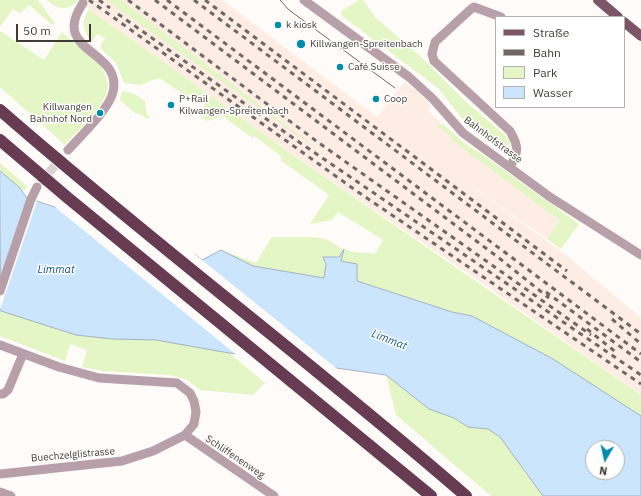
<!DOCTYPE html>
<meta charset="utf-8">
<style>
body{margin:0}
#map{position:relative;width:641px;height:496px;overflow:hidden;background:#fffbf8;font-family:"IBM Plex Sans",sans-serif}
canvas{display:block}
.legend{position:absolute;left:495px;top:16px;width:130px;height:92px;box-sizing:border-box;background:#fff;border:1px solid #b3b0af;margin:0;padding:5px 7px;list-style:none;font-size:12px;color:#423a36}
.legend li{display:flex;align-items:center;gap:8px;height:20px}
.legend b{width:20px;border:1px solid #b3b0af}
.north{position:absolute;left:585px;top:440px;width:40px;height:40px;box-sizing:border-box;background:#fff;border:1px solid #b3b0af;border-radius:50%;rotate:189deg;font-size:11px;font-weight:700;line-height:16px;text-align:center;color:#423a36}
.north::after{content:'';display:block;margin:auto;width:14px;height:18px;background:#038baa;clip-path:polygon(50% 0,100% 100%,50% 72%,0 100%)}
.scale{position:absolute;left:16px;top:24px;width:75px;height:18px;box-sizing:border-box;border:2px solid #423a36;border-top:0;padding-left:5px;font-size:12px;line-height:14px;white-space:nowrap;color:#423a36;-webkit-text-stroke:3px #fff;paint-order:stroke}
</style>
<div id="map">
<canvas width="641" height="496"></canvas>
<ul class="legend">
<li><b style="height:5px;background:#7d5569"></b>Straße</li>
<li><b style="height:5px;background:#6f6864"></b>Bahn</li>
<li><b style="height:11px;background:#e4f6c6"></b>Park</li>
<li><b style="height:11px;background:#cbe5fc"></b>Wasser</li>
</ul>
<div class="north">N</div>
<div class="scale">50 m</div>
</div>
<script>
const ctx = document.querySelector('canvas').getContext('2d');
ctx.lineJoin = 'round';
function paint(path, color) { ctx.fillStyle = color; ctx.fill(path, 'evenodd'); }
function strokePath(path, color, width, dash) { ctx.strokeStyle = color; ctx.lineWidth = width; ctx.lineCap = dash ? 'butt' : 'round'; ctx.setLineDash(dash || []); ctx.stroke(path); }
function write(font, color, halo, rows, align = 'center') {
  ctx.font = font + ' "IBM Plex Sans",sans-serif'; ctx.lineWidth = 3; ctx.setLineDash([]); ctx.textBaseline = 'middle'; ctx.strokeStyle = halo; ctx.fillStyle = color; for (const [text, x, y, turn = 0] of rows) {
    ctx.save(); ctx.translate(x, y); ctx.rotate((+turn || 0) * Math.PI / 180); ctx.textAlign = isNaN(turn) ? turn : align; if (halo) ctx.strokeText(text, 0, 0); ctx.fillText(text, 0, 0); ctx.restore();
  }
}
const built = new Path2D(`
 M77,0H222L377,117L404,82L418,92L430,104L429,112L443,124L440,123L438,130L440,128L452,137L450,139L560,221L547,239L452,172L566,255L641,318V395L473,277L281,147Z`);
const green = new Path2D(`
 M0,0H38L55,23L54,24H51L29,5L20,13L13,9L0,27Z
 M47,0H77L78,1C68,11 57,10 47,0Z
 M106,0H121L336,163Z
 M359,0H363L376,18L420,56L465,101L505,135L510,141L508,148H499L483,136L461,117L438,88L342,16L341,11Z
 M89,9L205,92L197,103L159,78L140,85L124,83L116,63L101,49V44L105,38L97,34L92,42C82,31 81,20 89,9Z
 M0,31L44,60L62,32L101,66C104,72 108,79 108,86C107,106 77,131 65,145L0,87Z
 M122,91L133,93L145,101L147,114L150,117L147,119L138,113L136,114L121,101L120,99Z
 M211,96L281,147L641,395V416L553,359L489,325L472,316L452,312L357,281L340,261L345,249C357,255 363,251 375,254L383,240L338,212L332,220L310,224L329,195L280,160L282,157L254,136L252,138L223,116L207,121L198,114Z
 M439,124H443L467,145L482,154L579,224L561,249L547,239L560,221L450,139L452,137L440,128L437,129Z
 M0,163L28,187L23,191L0,171Z
 M272,237H311L326,239L343,249L339,257L326,264L324,278L253,266L221,250L256,263Z
 M0,310L76,335L112,339L156,340L229,353L265,383L253,395L200,390L187,380L170,375L103,371L82,367L87,350L70,344L65,361L0,336Z
 M386,375L429,409L454,418L468,427L488,429L500,437L543,496H491L396,415Z`);
const water = new Path2D(`
 M0,171L19,187L27,198L55,207L117,235L196,255L202,260L221,250L253,266L324,278L326,264L323,257H339L344,249L341,261L357,264V281L452,312L472,316L553,359L641,416V496H543L500,437L488,429L468,427L454,418L429,409L386,375L229,353L156,340L112,339L76,335L1,311ZM593,448H617V472H593Z`);
const pier = new Path2D(`
 M28,198L37,201L0,310V279Z
 M56,205L118,233L192,252L341,372L239,357L55,207Z`);
const minorTunnel = new Path2D(`
 M40,183L68,150`);
const minor = new Path2D(`
 M304,0L409,77L433,99L463,133L550,197L641,255
 M501,17L474,7L471,9L435,42L432,54L434,61L510,131C519,147 519,151 510,167
 M68,150C80,137 110,108 113,92C123,49 49,53 83,3
 M0,291L31,199L37,187
 M0,345L59,367L99,378L177,383L190,393L194,401L196,412L194,424L185,435L153,451L122,461L0,474
 M0,394H3L8,390L23,354
 M185,435L274,496
 M0,492L11,496`);
const primary = new Path2D(`
 M598,0L618,17
 M624,22L641,36`);
const motorway = new Path2D(`
 M0,110C152,243 314,364 466,496
 M0,140L68,198L431,496`);
const tram = new Path2D(`
 M280,0L289,10L395,88`);
const rail = new Path2D(`
 M89,0L358,192L641,384
 M99,0L110,8
 M128,0L319,143L591,335
 M155,0L499,258L549,298
 M167,0L641,354
 M194,0L641,334
 M205,0L567,271
 M118,14L296,140L641,375
 M546,292L641,362
 M612,319L641,344
 M587,329L617,353`);
const markers = [
 [278,25,4,"#038baa"],
 [301,44,5,"#038baa"],
 [340,67,4,"#038baa"],
 [376,99,4,"#038baa"],
 [171,105,4,"#038baa"],
 [100,113,4,"#038baa"]
];
const poiNames = [
 ["k kiosk",286,25],
 ["Killwangen-Spreitenbach",310,44],
 ["Café Suisse",348,67],
 ["P+Rail",179,99],
 ["Kilwangen-Spreitenbach",179,111],
 ["Coop",384,99],
 ["Killwangen",92,107,"right"],
 ["Bahnhof Nord",92,119,"right"]
];
const streetNames = [
 ["Bahnhofstrasse",493,140,37],
 ["Buechzelglistrasse",73,455,-5],
 ["Schliffenenweg",235,457,34]
];
const waterNames = [
 ["Limmat",56,270],
 ["Limmat",389,340,21]
];
paint(built, '#feede4');
paint(green, '#e4f6c6');
paint(water, '#cbe5fc');
strokePath(water, '#a2b2c1', 1);
paint(pier, '#fffbf8');
strokePath(minorTunnel, '#d9d4d1', 9, [9, 4.5]);
strokePath(minor, '#b8a0ab', 9);
strokePath(primary, '#7d5569', 10);
strokePath(motorway, '#673b52', 12);
strokePath(tram, '#6f6864', 1);
strokePath(rail, '#6f6864', 3, [5, 5]);
for (const [x, y, r, color] of markers) { const dot = new Path2D(); dot.arc(x, y, r, 0, 2 * Math.PI); ctx.fillStyle = color; ctx.fill(dot); strokePath(dot, '#fff', 1.5); }
write('10px', '#423a36', '#fff', poiNames, 'left');
write('10px', '#423a36', '#fff', streetNames);
write('italic 11px', '#115483', '#fff', waterNames);
</script>
